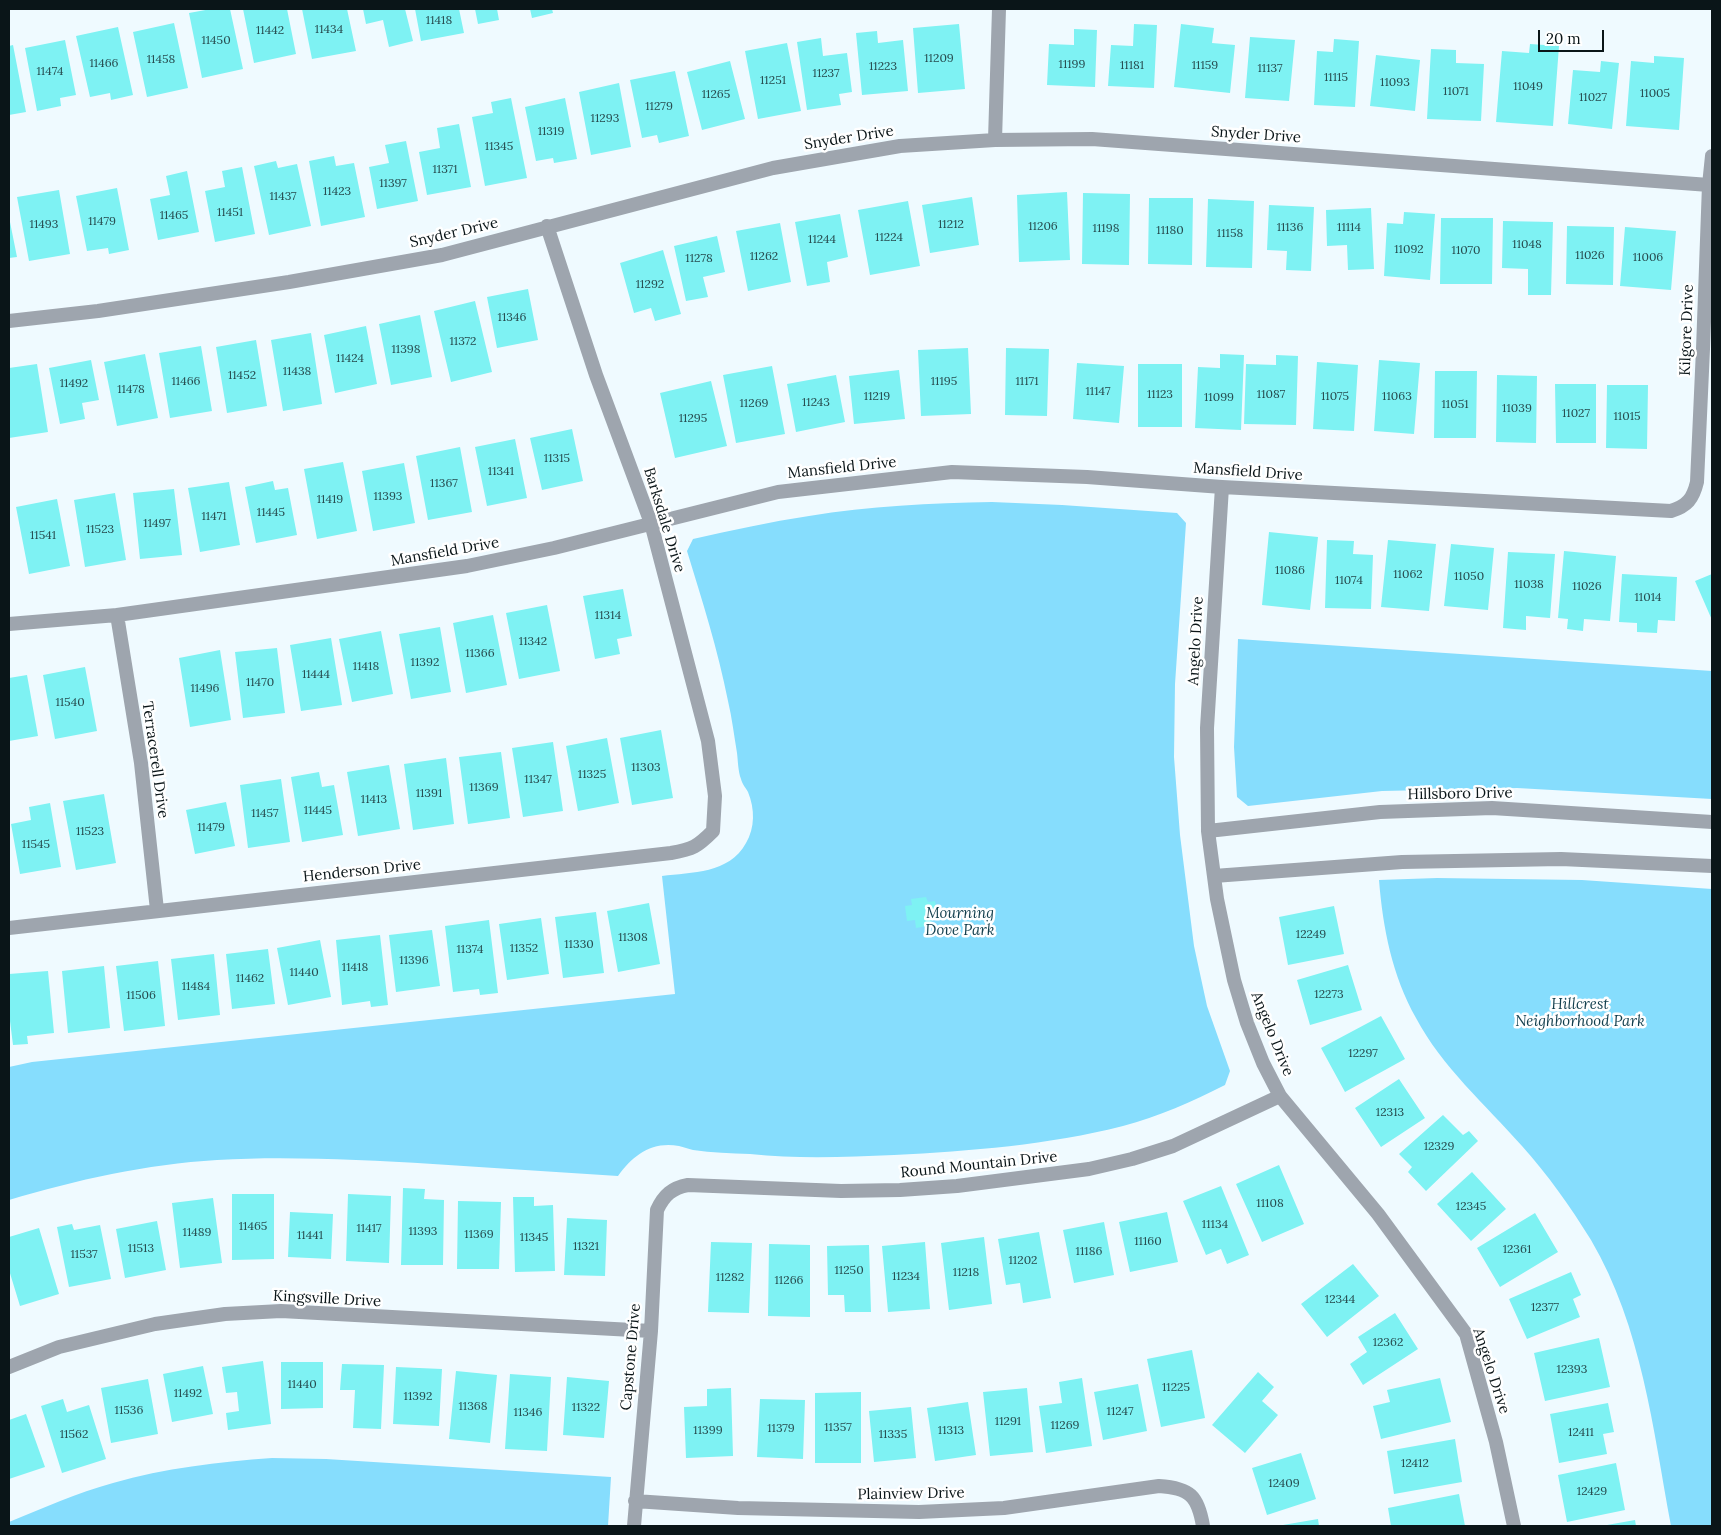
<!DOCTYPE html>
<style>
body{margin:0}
#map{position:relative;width:1721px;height:1535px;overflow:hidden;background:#effaff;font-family:Lora,serif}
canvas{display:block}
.frame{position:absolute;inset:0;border:10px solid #0a1518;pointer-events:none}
.scale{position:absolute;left:1538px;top:30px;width:66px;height:22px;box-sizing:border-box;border:2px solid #0a1518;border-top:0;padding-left:6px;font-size:15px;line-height:18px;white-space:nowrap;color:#0a1518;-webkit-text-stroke:4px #fff;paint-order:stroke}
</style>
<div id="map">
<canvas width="1721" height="1535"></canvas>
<div class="frame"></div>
<div class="scale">20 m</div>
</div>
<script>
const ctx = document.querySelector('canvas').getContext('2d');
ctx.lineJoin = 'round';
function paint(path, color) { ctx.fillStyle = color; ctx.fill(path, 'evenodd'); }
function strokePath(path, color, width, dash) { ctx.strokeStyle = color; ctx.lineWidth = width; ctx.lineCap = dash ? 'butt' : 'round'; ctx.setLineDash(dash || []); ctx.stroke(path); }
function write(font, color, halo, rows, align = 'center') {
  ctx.font = font + ' Lora,serif'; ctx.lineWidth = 5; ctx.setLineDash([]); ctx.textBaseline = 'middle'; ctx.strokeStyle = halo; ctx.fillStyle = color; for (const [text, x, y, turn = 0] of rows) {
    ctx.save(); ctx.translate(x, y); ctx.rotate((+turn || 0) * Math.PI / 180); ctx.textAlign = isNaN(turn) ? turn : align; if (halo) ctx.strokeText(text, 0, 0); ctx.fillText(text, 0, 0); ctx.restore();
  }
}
const green = new Path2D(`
 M992,502L1062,505L1177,513L1186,523L1175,684L1174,757L1180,835L1194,946L1207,1006L1230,1071L1225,1085C1193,1101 1158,1117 1123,1126C1048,1145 971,1151 894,1155C846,1157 798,1159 750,1154C731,1153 712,1153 693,1150C688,1149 684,1147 679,1146C652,1141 633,1155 618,1176C556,1172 494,1168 433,1164C360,1160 289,1156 217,1160C147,1164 76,1180 9,1200V1067L32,1062L675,994L662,876C692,872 729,874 746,843C755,828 755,809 748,792C746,788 742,784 741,779C738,771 738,761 737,753C734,735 732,718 728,701C718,650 702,600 687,551L693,539C732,530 770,522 809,516C869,506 931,503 992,502Z
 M1238,639L1712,671V799L1517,788L1382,791L1248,806L1237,797L1234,747Z
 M1437,878L1582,880L1712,889V1526H1671C1653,1429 1642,1327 1591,1240C1570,1206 1548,1175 1522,1146C1485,1104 1442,1067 1416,1018C1392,975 1383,929 1379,880Z
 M272,1458L326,1459L611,1477L608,1526H9V1522C43,1508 77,1493 113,1483C165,1468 218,1462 272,1458Z`);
const building = new Path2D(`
 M211,9H230L243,69L202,78L189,13Z
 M243,9H287L296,54L254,63Z
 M302,9H347L356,51L312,59Z
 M363,9H405L413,41L389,47L383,20L366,24Z
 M415,9H459L464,33L421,41Z
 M475,9H497L499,20L478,24Z
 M530,9H552L553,13L532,18Z
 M174,23L188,88L147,97L133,32Z
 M959,24L965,89L918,93L913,28Z
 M1134,24L1157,25L1154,88L1108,86L1111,45L1133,46Z
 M1181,24L1214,28L1212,43L1235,45L1230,93L1174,87Z
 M118,27L133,95L111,100L110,93L90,97L76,36Z
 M1074,29L1097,30L1095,87L1047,85L1049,44L1074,45Z
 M877,31L878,43L903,40L908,91L862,95L856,33Z
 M1250,37L1295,40L1289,101L1245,98Z
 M821,38L823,56L847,53L852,92L839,94L841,105L807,110L797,42Z
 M1334,39L1359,41L1355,107L1314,105L1317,51L1333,52Z
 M65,40L76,95L60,98L61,106L37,111L25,48Z
 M787,43L801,111L758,119L745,51Z
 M1530,44L1559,46L1553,126L1496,122L1502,51L1529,53Z
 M13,45L26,112L9,115V46Z
 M1431,49L1456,50V63L1484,64L1481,121L1427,119Z
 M1376,55L1420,60L1415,111L1370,106Z
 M1654,56L1684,58L1679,130L1626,126L1631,61L1654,63Z
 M730,61L745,119L702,130L687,72Z
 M1601,61L1619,63L1612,129L1568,124L1573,70L1600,72Z
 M675,71L689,136L659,143L657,135L642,138L630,80Z
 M619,83L631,147L591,155L579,92Z
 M511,98L527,178L485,186L472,117L493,113L491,102Z
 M565,98L577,159L554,163L553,158L536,161L525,107Z
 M459,124L471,187L427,195L419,152L440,148L437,128Z
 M406,141L418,201L377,209L369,167L389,163L385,145Z
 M334,156L336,166L354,163L365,217L321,226L309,161Z
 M276,161L278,168L297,164L311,226L269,235L254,166Z
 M242,167L255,234L215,242L205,191L225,187L222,171Z
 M187,171L199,232L158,240L150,199L170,195L166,176Z
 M117,188L129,250L109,254L108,248L87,251L76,196Z
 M59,190L70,254L29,261L17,197Z
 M1067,192L1070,260L1019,262L1017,195Z
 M1083,193L1130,194L1129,265L1082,264Z
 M972,197L979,245L930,253L922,205Z
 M1149,198H1193L1192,265L1148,264Z
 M1208,199L1254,201L1252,268L1206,267Z
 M908,201L920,266L870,275L858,210Z
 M1269,205L1314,207L1311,271L1286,270L1287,251L1267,250Z
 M1371,208L1374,269L1348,270L1347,245L1327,246L1326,210Z
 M1404,212L1435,214L1430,280L1384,276L1387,223L1403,224Z
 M840,214L848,257L827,262L830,282L807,286L795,222Z
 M9,217L17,257L9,258Z
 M1441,218H1493L1492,284H1440Z
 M1503,221L1553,222L1551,295H1528V269L1502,268Z
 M780,223L791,282L748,291L736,231Z
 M1567,226L1614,227L1613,285L1566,284Z
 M1625,227L1676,231L1671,290L1620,286Z
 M717,236L725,272L703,277L708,297L686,301L674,246Z
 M663,250L681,314L655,321L651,308L634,313L620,263Z
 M528,289L538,340L497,348L487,297Z
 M475,301L492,372L451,382L434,311Z
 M420,315L432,377L391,385L379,324Z
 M366,326L377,384L335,393L324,335Z
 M311,333L322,404L283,411L271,340Z
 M256,340L267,406L227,413L216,347Z
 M201,346L212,411L170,418L159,353Z
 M968,348L971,414L921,416L918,350Z
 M1006,348L1049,349L1047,416L1005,415Z
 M145,354L158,418L117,426L104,362Z
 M1220,354L1244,355L1241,430L1195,428L1198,367L1220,368Z
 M1276,355L1298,356L1296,425L1244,424L1246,364L1276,365Z
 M91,360L99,400L82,403L85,419L60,424L49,368Z
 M1379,360L1420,363L1414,434L1374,431Z
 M1317,362L1358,365L1354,431L1313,429Z
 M1077,363L1124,366L1119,423L1073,419Z
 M37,364L48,432L9,438V368Z
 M1138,364H1182V427H1138Z
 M772,366L785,434L736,443L723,375Z
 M899,370L905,419L854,424L849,376Z
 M1435,371H1477L1476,438H1434Z
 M836,375L845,422L796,432L787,384Z
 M1497,375L1537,376L1536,443L1496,442Z
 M711,381L727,446L675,458L660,393Z
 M1555,384H1596V443H1556Z
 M1607,385H1648L1647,449L1606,448Z
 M572,429L583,481L542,490L530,438Z
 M515,439L527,498L487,506L475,447Z
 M460,447L472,512L428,520L416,456Z
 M343,462L357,531L317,539L304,469Z
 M404,463L415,523L373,531L362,471Z
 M273,481L275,490L288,488L297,535L256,543L245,487Z
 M229,482L240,545L200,552L188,488Z
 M174,489L182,555L140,559L133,493Z
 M115,493L126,560L85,567L74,500Z
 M57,499L70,566L29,574L16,507Z
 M1269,532L1318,537L1310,610L1262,605Z
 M1327,540L1354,541L1353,554L1373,555L1371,609L1325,608Z
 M1388,540L1436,544L1429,611L1381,607Z
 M1451,544L1494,548L1488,610L1444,606Z
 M1564,551L1616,556L1610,621L1584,619L1583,631L1567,629L1568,619L1558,618Z
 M1508,552L1555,554L1550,618L1526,616V630L1503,628Z
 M1622,574L1677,577L1675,621L1658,620L1657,633L1637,632V623L1619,622Z
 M1712,574V620L1695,581Z
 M623,589L632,636L617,639L620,654L595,659L583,596Z
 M547,605L560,671L519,679L506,613Z
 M493,615L507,685L466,693L453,623Z
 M440,627L451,692L411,699L399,634Z
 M381,631L393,694L352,702L339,639Z
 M331,638L342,705L301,711L290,645Z
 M277,648L285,713L243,718L235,652Z
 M220,650L231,720L190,727L179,658Z
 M85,667L97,731L55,739L43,675Z
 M27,675L38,736L9,741V678Z
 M661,730L673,798L632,805L620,738Z
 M607,738L619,803L578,811L566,746Z
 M553,742L563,811L523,817L512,748Z
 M501,752L510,818L468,824L459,757Z
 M446,758L454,824L413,830L404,764Z
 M389,765L400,829L358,836L347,772Z
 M319,772L322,787L334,785L343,835L302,842L291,777Z
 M281,779L290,842L248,848L240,785Z
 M104,794L116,863L76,870L63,801Z
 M226,802L235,846L195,854L186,810Z
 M50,803L61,867L20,874L11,824L31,820L29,807Z
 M926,897L928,902L935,901L938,915L930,916L932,925L916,928L915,920L907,921L905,906L912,905L911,899Z
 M649,903L660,964L618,972L607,911Z
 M1334,906L1344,954L1288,965L1279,917Z
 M596,912L604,973L563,978L555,917Z
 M541,918L549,974L507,980L499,924Z
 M489,920L498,993L480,995L479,989L453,992L445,926Z
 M432,930L440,986L396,992L389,935Z
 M380,935L388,1005L371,1007L370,1001L342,1005L336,940Z
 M320,940L331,997L288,1005L277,948Z
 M268,949L275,1004L232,1009L226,954Z
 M214,954L220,1015L178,1020L171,959Z
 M158,961L165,1026L124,1031L116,966Z
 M1348,965L1362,1010L1310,1025L1297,980Z
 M104,966L110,1028L68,1033L62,971Z
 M48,971L54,1033L27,1036L28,1044L13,1045L9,1013V974Z
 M1381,1016L1405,1059L1345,1092L1321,1048Z
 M1399,1079L1425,1118L1381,1147L1355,1108Z
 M1443,1115L1463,1135L1469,1131L1478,1141L1426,1191L1408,1172L1412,1167L1399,1154Z
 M1279,1165L1304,1224L1262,1242L1236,1184Z
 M1472,1172L1506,1209L1471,1241L1437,1204Z
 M1221,1186L1249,1255L1227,1264L1221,1249L1206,1255L1183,1201Z
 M403,1188L425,1189L424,1199L444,1200L443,1265H401Z
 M232,1194H274V1259L232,1260Z
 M348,1194L391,1196L389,1263L346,1261Z
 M513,1197H534V1206L553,1205L555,1271L515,1272Z
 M213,1198L222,1263L180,1268L172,1203Z
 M458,1201L501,1202L499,1269H457Z
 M290,1212L333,1214L331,1259L288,1257Z
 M1167,1212L1178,1262L1130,1272L1119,1222Z
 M1535,1213L1558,1252L1500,1287L1477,1248Z
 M567,1218L607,1220L605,1276L564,1275Z
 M157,1221L166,1270L125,1278L116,1229Z
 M1104,1222L1114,1275L1074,1283L1063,1230Z
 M72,1224L74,1230L100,1225L111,1279L69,1287L57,1227Z
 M39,1228L59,1294L20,1306L9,1270V1237Z
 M1039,1232L1051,1298L1023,1303L1020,1283L1006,1285L998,1239Z
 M984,1237L992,1304L949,1310L941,1243Z
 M711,1242L752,1243L749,1313L708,1312Z
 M925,1242L930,1309L888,1312L882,1246Z
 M769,1244L810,1245V1317L768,1316Z
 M869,1245L871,1312H845L844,1295H828L827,1246Z
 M1353,1264L1379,1296L1327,1337L1301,1304Z
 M1571,1272L1581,1295L1573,1299L1580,1317L1527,1339L1509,1299Z
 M1395,1313L1418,1349L1363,1385L1350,1364L1367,1352L1358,1337Z
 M1599,1338L1610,1387L1545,1401L1534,1353Z
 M1192,1350L1205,1418L1161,1427L1147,1359Z
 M263,1361L271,1424L228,1430L226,1413L239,1411L237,1392L226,1393L222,1367Z
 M281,1362H323V1408L281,1409Z
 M342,1364L384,1365L381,1429L353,1428L355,1390H340Z
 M203,1366L213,1414L172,1422L163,1374Z
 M396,1367L442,1369L439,1426L393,1424Z
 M456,1371L497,1375L490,1443L449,1439Z
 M1258,1372L1274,1387L1262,1401L1278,1415L1245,1453L1212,1425Z
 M510,1374L551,1377L547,1451L505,1449Z
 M567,1377L609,1381L604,1438L563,1435Z
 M1082,1378L1092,1446L1046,1453L1039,1406L1062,1403L1059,1382Z
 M1440,1378L1451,1422L1381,1439L1373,1406L1390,1402L1387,1390Z
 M148,1379L158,1434L111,1443L101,1388Z
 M1138,1384L1147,1431L1103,1440L1094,1392Z
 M731,1388L733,1456L686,1458L684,1407L707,1406V1389Z
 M1027,1388L1033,1452L990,1456L983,1392Z
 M861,1392V1463H815V1393Z
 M63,1399L67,1412L89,1405L106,1459L62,1473L41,1406Z
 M760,1399L805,1400L803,1459L757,1457Z
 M968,1402L976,1455L935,1461L927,1408Z
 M1608,1403L1614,1432L1603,1434L1607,1454L1559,1463L1550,1414Z
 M911,1407L916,1458L874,1462L869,1411Z
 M26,1414L45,1467L9,1479V1420Z
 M1455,1439L1462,1482L1394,1494L1387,1451Z
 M1301,1453L1316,1499L1267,1515L1252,1468Z
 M1616,1463L1625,1510L1567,1522L1558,1475Z
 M1459,1494L1465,1526H1391L1388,1508Z
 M1318,1519L1319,1526H1283V1525Z
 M1635,1520L1636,1526H1607V1525Z`);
const minor = new Path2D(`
 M995,140L999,9
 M9,321L98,311L289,282L442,255L773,168L900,146L995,140L1092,139L1709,185
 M1222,487L1207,728L1208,831L1217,899L1234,980L1247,1023L1263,1063L1280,1096L1378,1214L1466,1334L1496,1442L1514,1526
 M117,615L141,763L157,910
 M9,624L117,615L467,566L554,548L778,492L952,472L1087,477L1222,487L1671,511C1687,506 1693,499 1697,482L1703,349L1709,185L1712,156
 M1208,831L1380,812L1492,808L1712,822
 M1214,876L1402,862L1561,859L1712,866
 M9,928L671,853C693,849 697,847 713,831L715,796L708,741L651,523L596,375L547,226
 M9,1367L59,1347L155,1324L225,1314L281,1311L651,1331
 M635,1501L738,1508L919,1512L1004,1508L1159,1486C1190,1488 1198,1496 1203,1526
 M634,1526L651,1331L657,1210C664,1195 672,1188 688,1185L841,1191L900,1190L957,1186L1089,1169L1132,1159L1173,1146L1280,1096`);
const numberNames = [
 ["11418",439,21],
 ["11434",329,30],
 ["11442",270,31],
 ["11450",216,41],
 ["11209",939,59],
 ["11458",161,60],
 ["11466",104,64],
 ["11199",1072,65],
 ["11181",1132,66],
 ["11159",1205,66],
 ["11223",883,67],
 ["11137",1270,69],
 ["11474",50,72],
 ["11237",826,74],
 ["11115",1336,78],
 ["11251",773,81],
 ["11093",1395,83],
 ["11049",1528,87],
 ["11071",1456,92],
 ["11005",1655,94],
 ["11265",716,95],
 ["11027",1593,98],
 ["11279",659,107],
 ["11293",605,119],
 ["11319",551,132],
 ["11345",499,147],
 ["11371",445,170],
 ["11397",393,184],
 ["11423",337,192],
 ["11437",283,197],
 ["11451",230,213],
 ["11465",174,216],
 ["11479",102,222],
 ["11493",44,225],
 ["11212",951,225],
 ["11206",1043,227],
 ["11136",1290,228],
 ["11114",1349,228],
 ["11198",1106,229],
 ["11180",1170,231],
 ["11158",1230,234],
 ["11224",889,238],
 ["11244",822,240],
 ["11048",1527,245],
 ["11092",1409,250],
 ["11070",1466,251],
 ["11026",1590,256],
 ["11262",764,257],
 ["11006",1648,258],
 ["11278",699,259],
 ["11292",650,285],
 ["11346",512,318],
 ["11372",463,342],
 ["11398",406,350],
 ["11424",350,359],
 ["11438",297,372],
 ["11452",242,376],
 ["11466",186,382],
 ["11195",944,382],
 ["11171",1027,382],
 ["11492",74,384],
 ["11478",131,390],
 ["11147",1098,392],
 ["11123",1160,395],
 ["11087",1271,395],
 ["11219",877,397],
 ["11075",1335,397],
 ["11063",1397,397],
 ["11099",1219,398],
 ["11243",816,403],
 ["11269",754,404],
 ["11051",1455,405],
 ["11039",1517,409],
 ["11027",1576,414],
 ["11015",1627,417],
 ["11295",693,419],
 ["11315",557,459],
 ["11341",501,472],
 ["11367",444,484],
 ["11393",388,497],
 ["11419",330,500],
 ["11445",271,513],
 ["11471",214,517],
 ["11497",157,524],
 ["11523",100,530],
 ["11541",43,536],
 ["11086",1290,571],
 ["11062",1408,575],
 ["11050",1469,577],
 ["11074",1349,581],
 ["11038",1529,585],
 ["11026",1587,587],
 ["11014",1648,598],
 ["11314",608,616],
 ["11342",533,642],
 ["11366",480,654],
 ["11392",425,663],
 ["11418",366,667],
 ["11444",316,675],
 ["11470",260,683],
 ["11496",205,689],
 ["11540",70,703],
 ["11303",646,768],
 ["11325",592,775],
 ["11347",538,780],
 ["11369",484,788],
 ["11391",429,794],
 ["11413",374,800],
 ["11445",318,811],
 ["11457",265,814],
 ["11479",211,828],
 ["11523",90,832],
 ["11545",36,845],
 ["12249",1311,935],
 ["11308",633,938],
 ["11330",579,945],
 ["11352",524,949],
 ["11374",470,950],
 ["11396",414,961],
 ["11418",355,968],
 ["11440",304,973],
 ["11462",250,979],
 ["11484",196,987],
 ["12273",1329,995],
 ["11506",141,996],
 ["12297",1363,1054],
 ["12313",1390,1113],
 ["12329",1439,1147],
 ["11108",1270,1204],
 ["12345",1471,1207],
 ["11134",1215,1225],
 ["11465",253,1227],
 ["11417",369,1229],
 ["11393",423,1232],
 ["11489",197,1233],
 ["11369",479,1235],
 ["11441",310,1236],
 ["11345",534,1238],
 ["11160",1148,1242],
 ["11321",586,1247],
 ["11513",141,1249],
 ["12361",1517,1250],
 ["11186",1089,1252],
 ["11537",84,1255],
 ["11202",1023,1261],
 ["11250",849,1271],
 ["11218",966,1273],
 ["11234",906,1277],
 ["11282",730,1278],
 ["11266",789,1281],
 ["12344",1340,1300],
 ["12377",1545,1308],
 ["12362",1388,1343],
 ["12393",1572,1370],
 ["11440",302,1385],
 ["11225",1176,1388],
 ["11492",188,1394],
 ["11392",418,1397],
 ["11368",473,1407],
 ["11322",586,1408],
 ["11536",129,1411],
 ["11247",1120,1412],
 ["11346",528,1413],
 ["11291",1008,1422],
 ["11269",1065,1426],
 ["11357",838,1428],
 ["11379",781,1429],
 ["11399",708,1431],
 ["11313",951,1431],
 ["12411",1581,1433],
 ["11562",74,1435],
 ["11335",893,1435],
 ["12412",1415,1464],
 ["12409",1284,1484],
 ["12429",1592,1492]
];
const streetNames = [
 ["Snyder Drive",1256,135,4],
 ["Snyder Drive",849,138,-9],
 ["Snyder Drive",454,233,-13],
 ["Kilgore Drive",1687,330,-88],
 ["Mansfield Drive",842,468,-6],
 ["Mansfield Drive",1248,472,4],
 ["Barksdale Drive",664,520,73],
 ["Mansfield Drive",445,552,-10],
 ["Angelo Drive",1196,641,-87],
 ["Terracerell Drive",155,760,82],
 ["Hillsboro Drive",1460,794,-1],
 ["Henderson Drive",362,871,-6],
 ["Angelo Drive",1272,1034,68],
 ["Round Mountain Drive",979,1165,-6],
 ["Kingsville Drive",327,1299,3],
 ["Capstone Drive",631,1357,-85],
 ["Angelo Drive",1491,1371,72],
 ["Plainview Drive",911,1494,-1]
];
const parkNames = [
 ["Mourning",960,914],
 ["Dove Park",960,931],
 ["Hillcrest",1580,1005],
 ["Neighborhood Park",1580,1022]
];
paint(green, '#86ddfd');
paint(building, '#7ef2f3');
strokePath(minor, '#9ea5ae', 14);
write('12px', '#274c4f', null, numberNames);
write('15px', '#0a1518', '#fff', streetNames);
write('italic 15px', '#113e4d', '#fff', parkNames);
</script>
